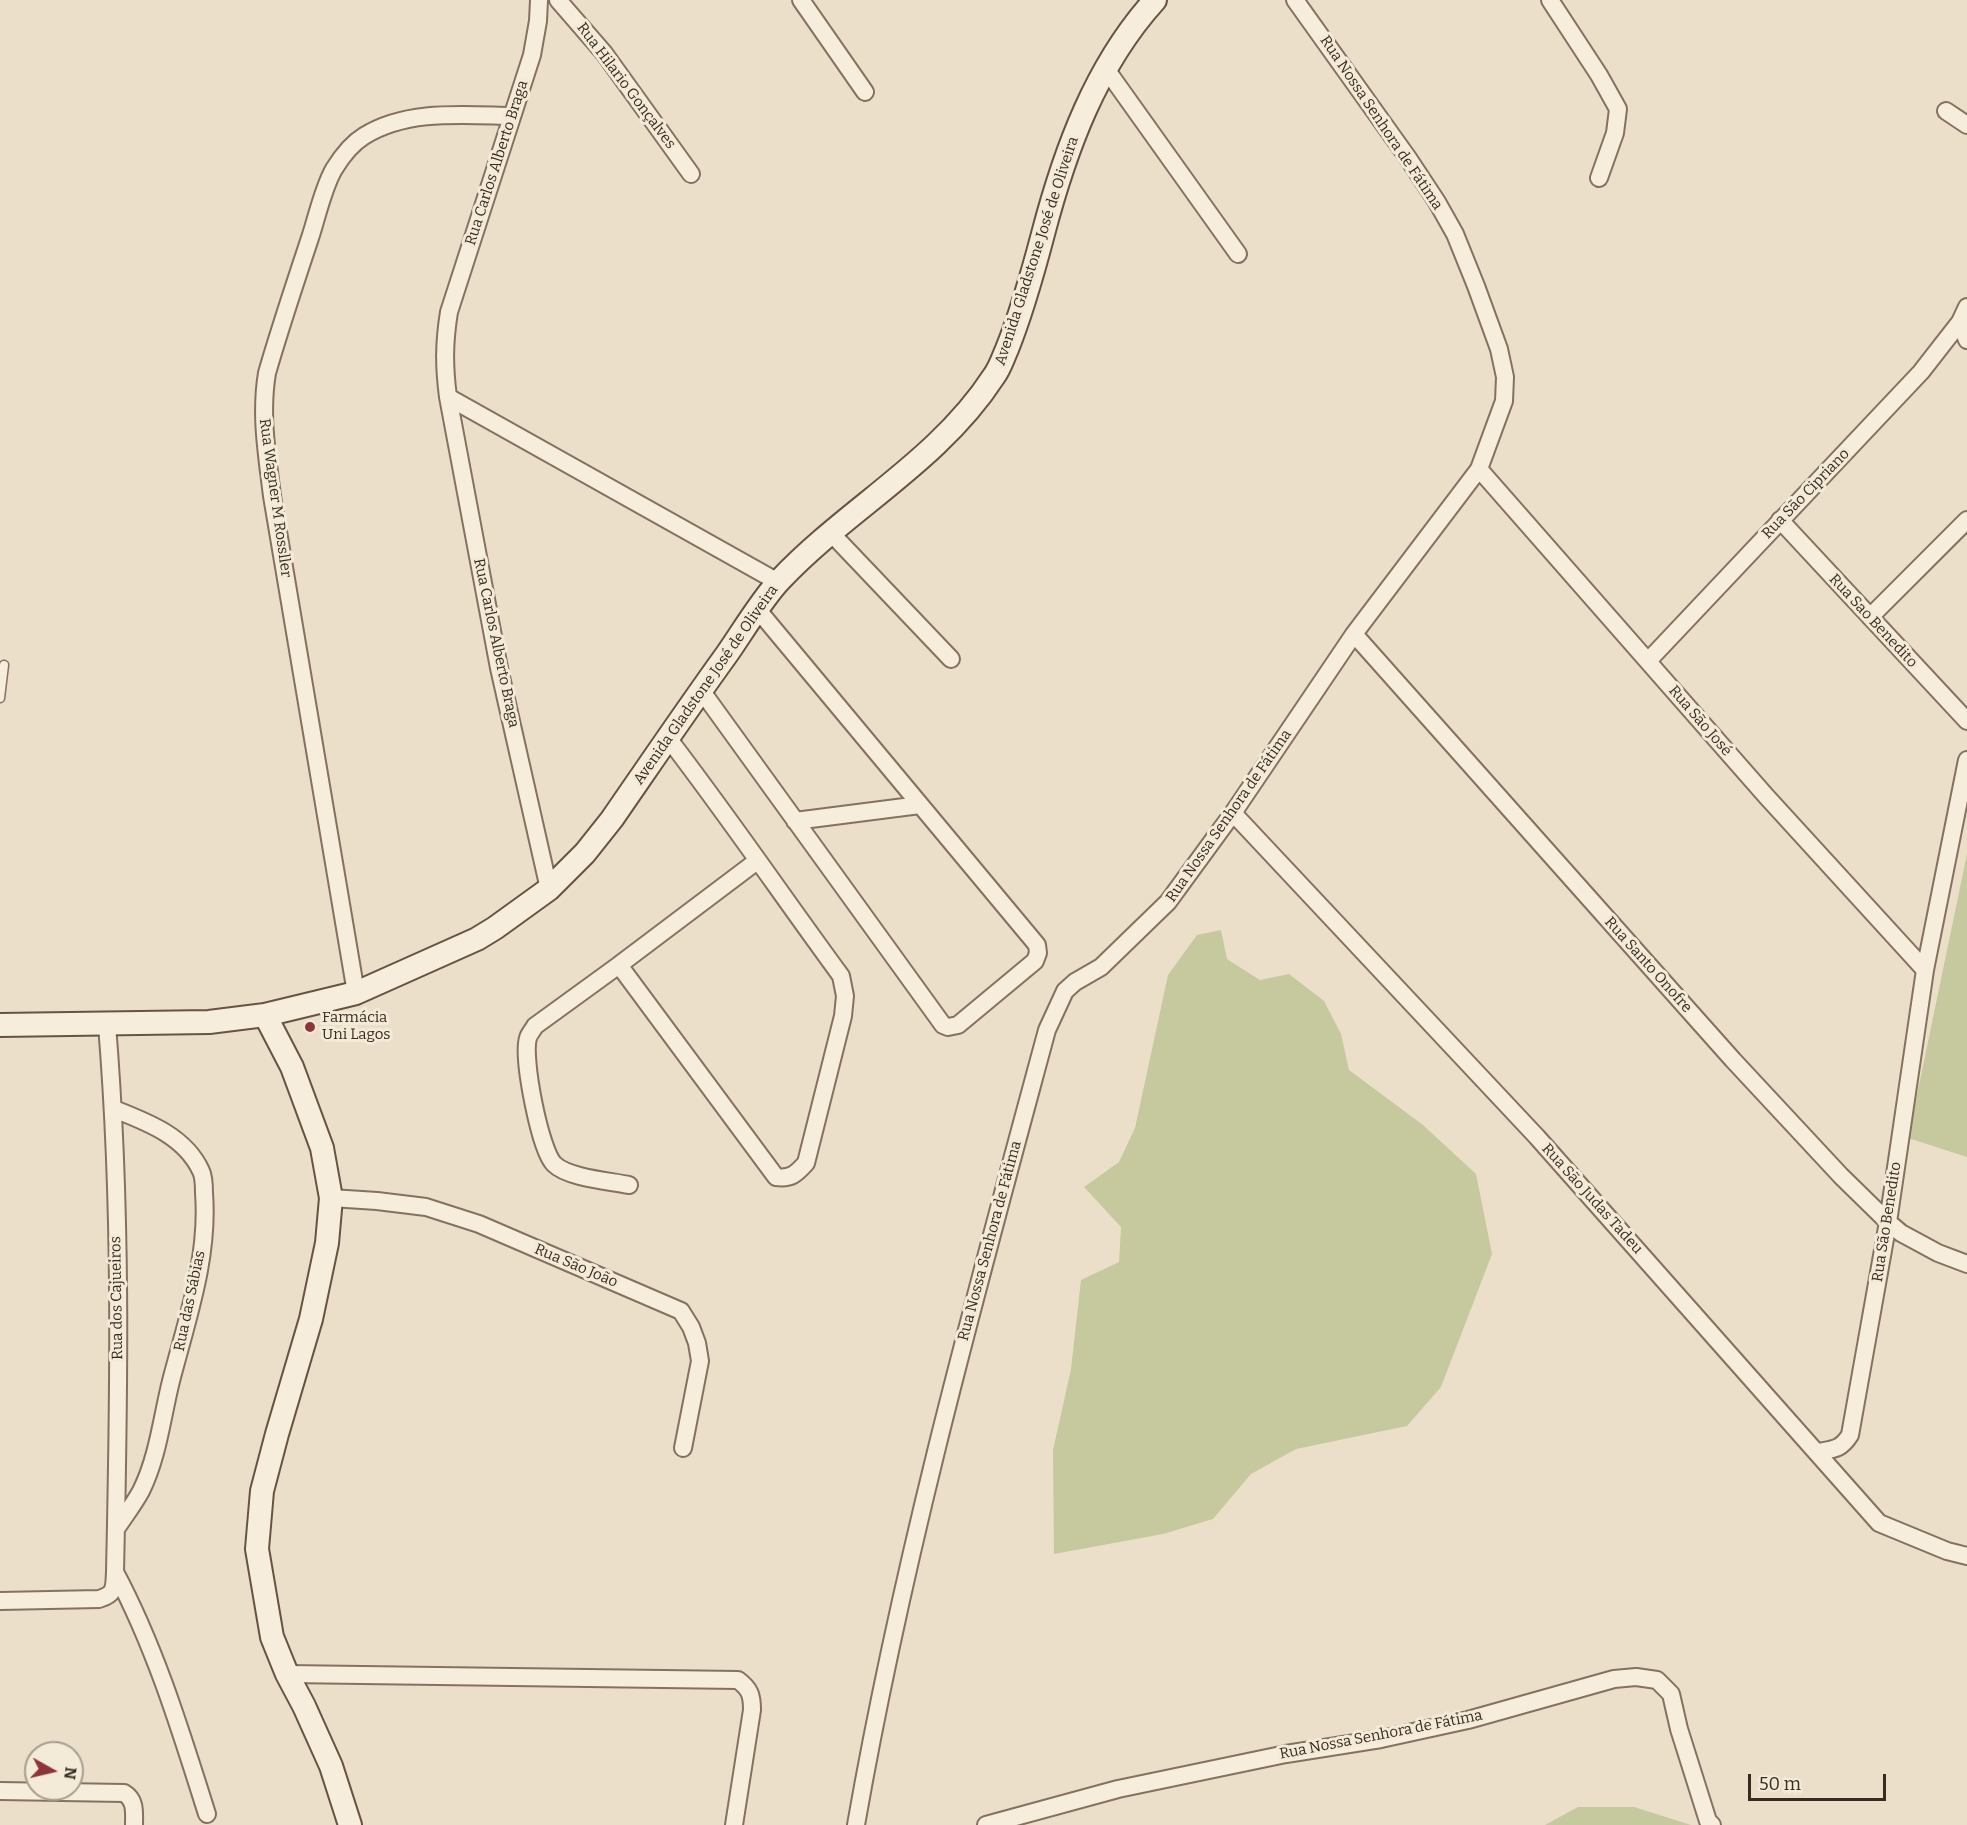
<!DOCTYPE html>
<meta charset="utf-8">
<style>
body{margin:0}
#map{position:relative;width:1967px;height:1825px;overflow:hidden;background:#ebdfc9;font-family:Bitter,serif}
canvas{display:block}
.north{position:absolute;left:24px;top:1741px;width:60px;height:60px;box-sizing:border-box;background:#f3ead8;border:2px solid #a89e8f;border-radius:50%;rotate:98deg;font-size:16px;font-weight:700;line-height:24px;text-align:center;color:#382b21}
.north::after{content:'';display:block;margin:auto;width:21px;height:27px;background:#90343b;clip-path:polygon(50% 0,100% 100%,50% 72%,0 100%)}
.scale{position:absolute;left:1748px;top:1774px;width:138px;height:27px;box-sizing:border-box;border:3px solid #382b21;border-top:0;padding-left:8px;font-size:18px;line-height:21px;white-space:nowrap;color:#382b21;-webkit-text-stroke:4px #f3ead8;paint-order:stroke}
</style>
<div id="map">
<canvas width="1967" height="1825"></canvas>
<div class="north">N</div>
<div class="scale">50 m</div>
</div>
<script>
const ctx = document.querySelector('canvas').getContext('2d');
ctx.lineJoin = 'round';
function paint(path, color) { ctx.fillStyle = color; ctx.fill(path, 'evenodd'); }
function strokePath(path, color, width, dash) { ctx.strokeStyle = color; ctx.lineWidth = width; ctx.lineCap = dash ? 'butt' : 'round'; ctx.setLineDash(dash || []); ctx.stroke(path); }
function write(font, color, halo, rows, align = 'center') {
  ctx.font = font + ' Bitter,serif'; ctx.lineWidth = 6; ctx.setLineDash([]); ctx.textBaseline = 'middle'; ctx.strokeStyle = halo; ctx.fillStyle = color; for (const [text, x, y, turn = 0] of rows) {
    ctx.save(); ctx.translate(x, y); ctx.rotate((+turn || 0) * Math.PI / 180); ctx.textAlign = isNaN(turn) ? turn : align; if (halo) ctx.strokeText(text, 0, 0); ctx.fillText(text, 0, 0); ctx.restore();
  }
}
const green = new Path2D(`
 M1967,854V1157L1908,1138Z
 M1221,930L1227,959L1260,980L1289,974L1324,1001L1341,1034L1349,1070L1423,1125L1476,1174L1492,1254L1441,1387L1407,1426L1296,1449L1251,1474L1213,1519L1163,1534L1054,1554L1053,1450L1071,1369L1081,1280L1119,1262L1121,1227L1084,1187L1119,1162L1135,1128L1168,975L1197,935Z
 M1578,1807H1634L1691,1825H1545Z`);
const lane = new Path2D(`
 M0,698L4,665`);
const street = new Path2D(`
 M539,0L538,21L532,55L449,312C444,343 444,366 448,397L499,668L549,889
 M558,0L604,53L691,174
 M801,0L865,92
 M1550,0L1599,75L1618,109L1615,133L1599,178
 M1106,69L1238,254
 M1946,111L1967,125
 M1960,322L1967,307
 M448,397L778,582
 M1479,469L1766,796L1925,970
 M1780,520L1967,721
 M831,533L951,659
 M1870,617L1967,520
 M1354,634L1733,1060L1841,1176L1888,1222L1901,1233L1938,1253L1967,1264
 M1648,661L1921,372L1960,322L1967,340
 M701,690L943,1025L948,1027L958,1025L1035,961L1038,953L1037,945L758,610
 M1233,813L1537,1137L1879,1523L1947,1551L1967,1556
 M795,821L920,805
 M619,965L757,861
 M356,993L272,496C267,454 260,415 267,373C280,328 295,283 310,238C317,217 323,188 334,169C342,156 351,144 364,136C407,109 464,115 512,116
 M114,1109C147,1122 185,1136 201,1171C204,1177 204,1186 204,1193C209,1258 187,1319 171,1381C162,1417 158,1457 141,1491C134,1504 124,1517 116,1529
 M629,1185C610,1181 568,1178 554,1164C540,1150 522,1058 528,1038C529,1034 533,1030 535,1026L619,965L776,1177C791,1179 796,1174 806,1163L843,1016L845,996L841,976C783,897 728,816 668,738
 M331,1198L377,1201L426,1207L479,1224L681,1311L691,1327L697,1343L700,1361L683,1448
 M1818,1452C1835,1449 1841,1449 1850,1435L1888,1222L1925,970L1967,760
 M115,1572C156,1649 181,1732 207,1814
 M0,1601L99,1599C116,1594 114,1587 115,1572C119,1389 122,1207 107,1025
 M287,1674L738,1680C750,1689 752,1695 752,1710L734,1825
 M0,1791L124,1793C136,1800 134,1813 134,1825
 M856,1825C903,1556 976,1293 1047,1030L1065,991L1075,982L1101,967L1168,902L1233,813L1354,634L1479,469L1504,401L1505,377L1499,349L1476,286L1455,234L1437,202L1408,158L1295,0
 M986,1825L1118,1789L1286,1754L1381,1739L1468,1720L1614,1679L1636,1677L1657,1680L1671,1694L1679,1729L1708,1821L1712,1825`);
const secondary = new Path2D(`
 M265,1015L292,1067L322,1148L331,1198L327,1243L311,1319L277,1434L262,1491L257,1549L272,1637L287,1674L304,1706L331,1766L350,1825
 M0,1025L209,1022L265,1015L356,993L477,939L495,928L549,889L585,853L612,819C650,764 688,708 727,654C743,631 762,599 780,580C848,508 939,461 994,376C1000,368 1003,358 1007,349C1022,312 1033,272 1043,234C1065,150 1096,65 1155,0`);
const markers = [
 [310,1027,6,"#90343b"]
];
const streetNames = [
 ["Rua Hilario Gonçalves",626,86,53],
 ["Rua Nossa Senhora de Fátima",1381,123,56],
 ["Rua Carlos Alberto Braga",497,163,-72],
 ["Avenida Gladstone José de Oliveira",1037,251,-72],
 ["Rua São Cipriano",1806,494,-46],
 ["Rua Wagner M Rossller",275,498,82],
 ["Rua Sao Benedito",1873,621,47],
 ["Rua Carlos Alberto Braga",496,643,78],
 ["Avenida Gladstone José de Oliveira",706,685,-55],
 ["Rua São José",1700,721,49],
 ["Rua Nossa Senhora de Fátima",1229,816,-55],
 ["Rua Santo Onofre",1648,965,48],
 ["Rua São Judas Tadeu",1592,1199,48],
 ["Rua São Benedito",1887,1222,-81],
 ["Rua Nossa Senhora de Fátima",990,1241,-75],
 ["Rua São João",576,1266,23],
 ["Rua dos Cajueiros",117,1298,-91],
 ["Rua das Sábias",190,1301,-78],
 ["Rua Nossa Senhora de Fátima",1381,1735,-11]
];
const poiNames = [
 ["Farmácia",322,1018],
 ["Uni Lagos",322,1035]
];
paint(green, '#c6c99e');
strokePath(lane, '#86715f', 11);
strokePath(street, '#86715f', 20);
strokePath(secondary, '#685342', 26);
strokePath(lane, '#f6eddc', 8);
strokePath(street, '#f6eddc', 16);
strokePath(secondary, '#f6eddc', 22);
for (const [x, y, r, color] of markers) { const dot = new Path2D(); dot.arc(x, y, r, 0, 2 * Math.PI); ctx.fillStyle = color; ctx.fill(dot); strokePath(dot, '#f3ead8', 2); }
write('15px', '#382b21', '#f3ead8', streetNames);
write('15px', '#382b21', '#f3ead8', poiNames, 'left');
</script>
